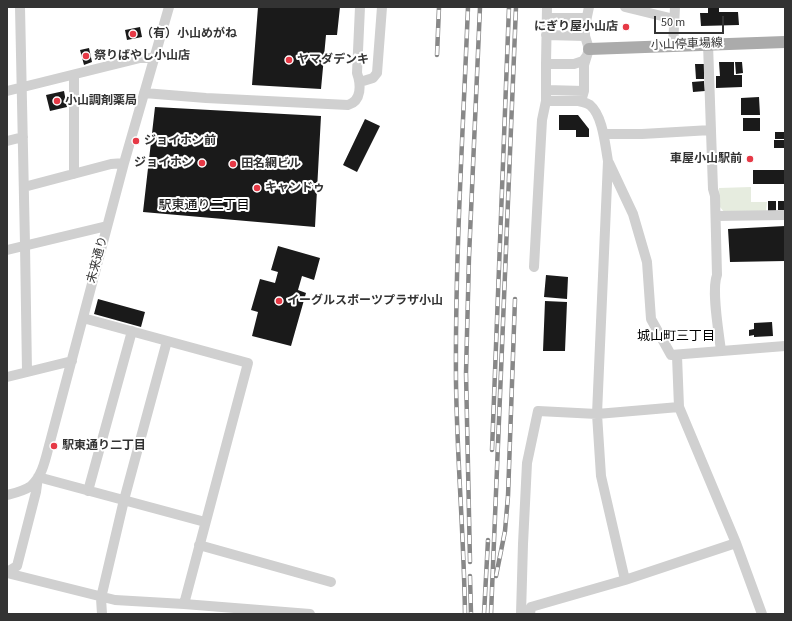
<!DOCTYPE html>
<html>
<head>
<meta charset="utf-8">
<style>
  body { margin:0 }
  #map { position:relative; width:792px; height:621px; overflow:hidden; background:#fff; font-family:"Source Sans 3",sans-serif }
  canvas { display:block }
  .frame { position:absolute; inset:0; border:8px solid #333; pointer-events:none }
  .scale { position:absolute; left:654px; top:16px; width:70px; height:18px; box-sizing:border-box; border:2px solid #333; border-top:0; padding-left:5px; font-size:12px; line-height:14px; white-space:nowrap; color:#333; -webkit-text-stroke:3px #fff; paint-order:stroke }
</style>
</head>
<body>
<div id="map">
<canvas width="792" height="621"></canvas>
<div class="frame"></div>
<div class="scale">50 m</div>
</div>
<script>
const ctx = document.querySelector('canvas').getContext('2d');
ctx.lineJoin = 'round';
function fill(path, color) { ctx.fillStyle = color; ctx.fill(path, 'evenodd'); }
function stroke(path, color, width, dash) { ctx.strokeStyle = color; ctx.lineWidth = width; ctx.lineCap = dash ? 'butt' : 'round'; ctx.setLineDash(dash || []); ctx.stroke(path); }
function drawText(font, color, halo, rows, align = 'center') {
  ctx.font = font + ' "Source Sans 3","Noto Sans JP",sans-serif'; ctx.lineWidth = 4; ctx.setLineDash([]); ctx.textBaseline = 'middle'; ctx.strokeStyle = halo; ctx.fillStyle = color; for (const [text, x, y, turn = 0] of rows) {
    ctx.save(); ctx.translate(x, y); ctx.rotate((+turn || 0) * Math.PI / 180); ctx.textAlign = isNaN(turn) ? turn : align; if (halo) ctx.strokeText(text, 0, 0); ctx.fillText(text, 0, 0); ctx.restore();
  }
}
fill(new Path2D(`
  M751 187V202H767L766 211 725 213 720 207 719 188Z`), '#e6ecdf');
fill(new Path2D(`
  M258 7H340L337 35H326L321 89 252 85Z
  M708 7H719V12H738L739 25 701 26 700 13H708Z
  M140 27 142 37 127 40 125 30Z
  M89 48 92 62 84 65 80 50Z
  M719 62H734V75H742V87L716 88V76H720Z
  M735 62H742L743 73 736 74Z
  M695 64H704V79H696Z
  M704 81 705 91 693 92 692 82Z
  M64 91 67 107 50 111 46 95Z
  M759 97 760 115H741V98Z
  M155 107 321 116 315 227 143 212Z
  M559 115H578L589 129V137H576V130H559Z
  M743 118H760V131H743Z
  M365 119 380 126 357 172 343 165Z
  M775 132H785V139H775Z
  M774 140H785V148H774Z
  M753 170H785V184H753Z
  M768 201H776V211H768Z
  M778 201H785V210H778Z
  M785 226V261L730 262 728 229Z
  M278 246 320 258 314 280 302 276 298 290 306 293 291 346 252 336 258 312 251 310 260 279 275 283 278 272 271 270Z
  M546 275 568 277 567 299 544 297Z
  M98 299 145 312 141 327 94 314Z
  M545 301 567 302 565 351H543Z
  M772 322 773 336 754 337V335L749 336V330L754 329V323Z`), '#1a1a1a');
stroke(new Path2D(`
  M20 7 25 245 27 372
  M547 7 546 64H574L583 61 586 57
  M625 7 674 19
  M547 18H586
  M546 35 585 36
  M708 44 713 189 715 196 717 275C711 290 719 333 721 351
  M673 46 675 7
  M546 64V101H578L582 98 584 91V65L589 49 585 36V26L589 7
  M74 75V174
  M360 82 373 78 377 73 382 7
  M546 90 584 91
  M7 91 140 58H155
  M144 93 206 98 348 105C362 101 361 84 357 73L360 7
  M578 101C582 102 587 103 590 105 603 116 605 145 608 161L597 414 601 476 625 580
  M604 134H642L711 130
  M7 141 23 137
  M609 163 633 214 647 262 651 319 671 355 785 346
  M24 187 111 164 124 163
  M716 216 785 215
  M7 250 107 226
  M534 267 542 120 546 101
  M83 318 248 363 184 604
  M677 356 679 407 736 543 762 614
  M7 377 72 361
  M88 491 132 331
  M7 495C15 493 24 491 31 486 43 476 46 456 50 442L124 163 169 7
  M199 545 331 582
  M7 572 17 566 36 492 38 477 205 522
  M7 573 115 600 184 604 310 614
  M102 614 101 598 124 500 167 341
  M521 614 523 544 527 463 538 411 597 414 679 407
  M530 614 531 607 625 580 736 543`), '#d0d0d0', 10);
stroke(new Path2D(`
  M589 49 785 42`), '#ababab', 12);
const rail = new Path2D(`
  M437 55 439 7
  M492 450 509 7
  M470 562 466 373 469 257 480 7
  M470 576 471 614
  M496 576 505 531 508 496 515 299
  M465 614C464 537 457 460 456 382 455 257 463 132 468 7
  M484 614 488 540
  M491 614 516 7`);
stroke(rail, '#888', 4.5);
stroke(rail, '#fff', 3, [9]);
for (const [x, y, r, color] of [
  [626,27,4,"#e63946"],
  [133,34,4,"#e63946"],
  [86,56,4,"#e63946"],
  [289,60,4,"#e63946"],
  [57,101,4,"#e63946"],
  [136,141,4,"#e63946"],
  [750,159,4,"#e63946"],
  [202,163,4,"#e63946"],
  [233,164,4,"#e63946"],
  [257,188,4,"#e63946"],
  [279,301,4,"#e63946"],
  [54,446,4,"#e63946"]
]) { const dot = new Path2D(); dot.arc(x, y, r, 0, 2 * Math.PI); ctx.fillStyle = color; ctx.fill(dot); stroke(dot, '#fff', 1.5); }
drawText('bold 12px', '#333', '#fff', [
  ["にぎり屋小山店",618,27,"right"],
  ["（有）小山めがね",141,34],
  ["祭りばやし小山店",94,56],
  ["ヤマダデンキ",297,60],
  ["小山調剤薬局",65,101],
  ["ジョイホン前",144,141],
  ["車屋小山駅前",742,159,"right"],
  ["ジョイホン",194,163,"right"],
  ["田名網ビル",241,164],
  ["キャンドゥ",265,188],
  ["イーグルスポーツプラザ小山",287,301],
  ["駅東通り二丁目",62,446]
], 'left');
drawText('12px', '#333', '#fff', [
  ["小山停車場線",687,45,-2],
  ["未来通り",98,260,-75]
]);
drawText('13px', '#000', '#fff', [
  ["駅東通り二丁目",204,206],
  ["城山町三丁目",676,337]
]);
</script>
</body>
</html>
